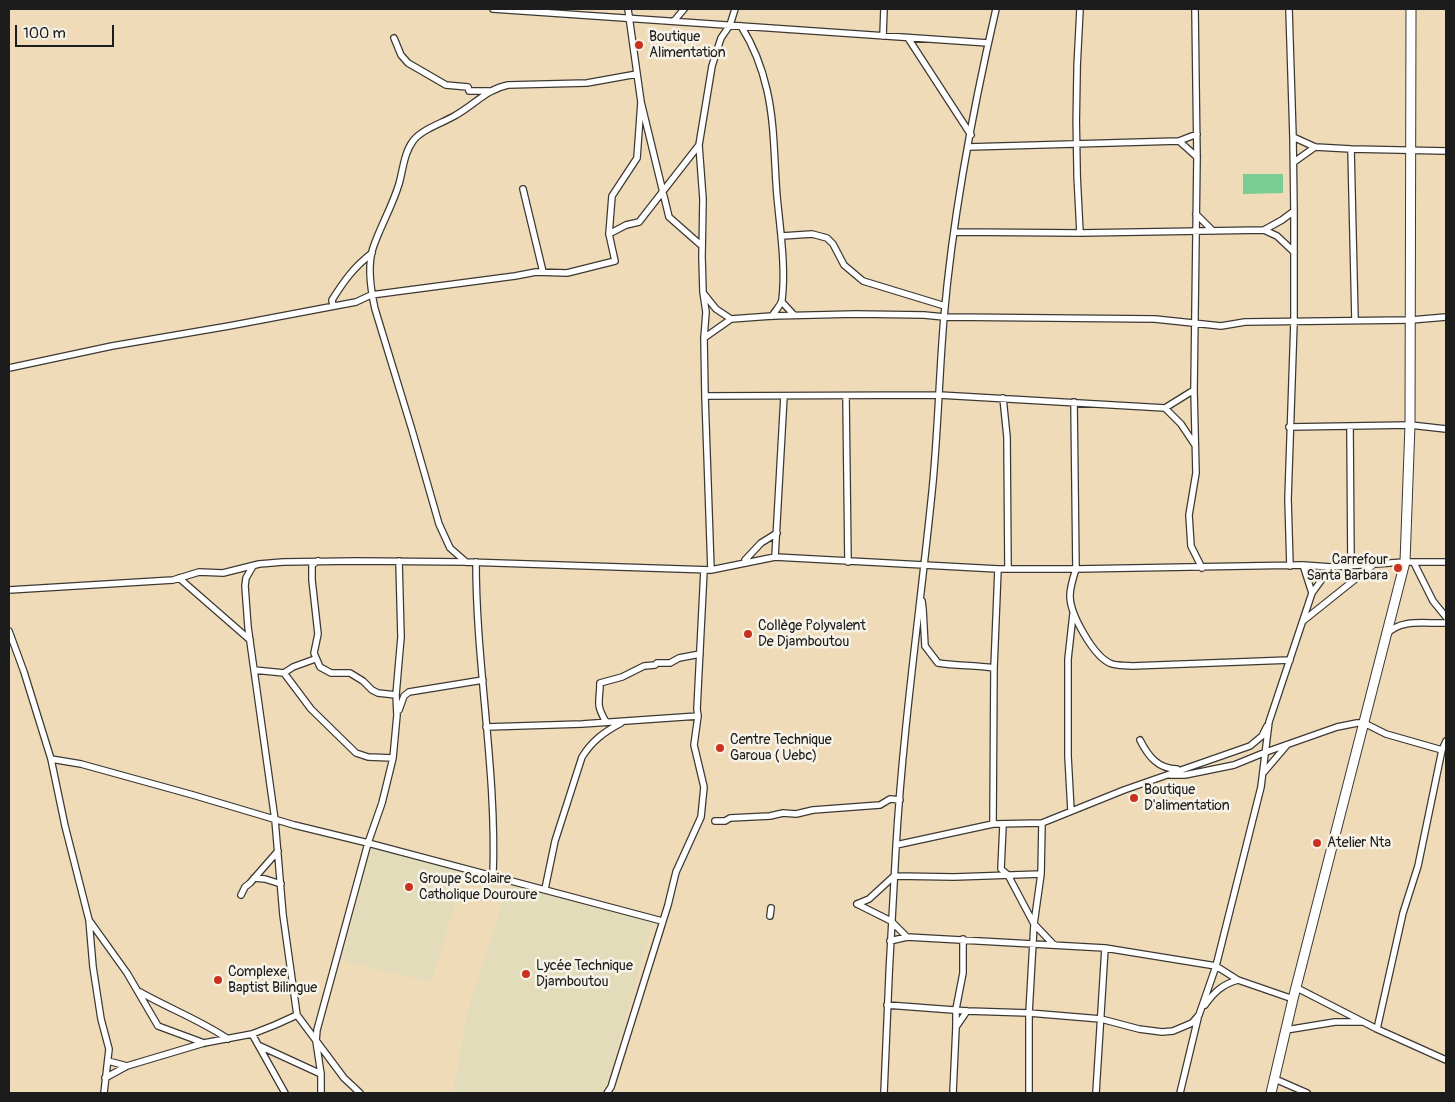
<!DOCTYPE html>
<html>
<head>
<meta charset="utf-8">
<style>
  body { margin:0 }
  #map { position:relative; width:1455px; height:1102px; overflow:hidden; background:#f0dbb9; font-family:Pangolin,sans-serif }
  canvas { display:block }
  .frame { position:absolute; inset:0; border:10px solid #1c1c1c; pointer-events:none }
  .scale { position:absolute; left:15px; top:25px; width:99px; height:22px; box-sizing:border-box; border:2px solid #1c1c1c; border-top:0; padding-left:6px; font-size:15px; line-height:18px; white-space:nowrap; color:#1c1c1c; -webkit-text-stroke:4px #f7f3e8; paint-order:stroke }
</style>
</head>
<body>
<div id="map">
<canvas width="1455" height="1102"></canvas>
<div class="frame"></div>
<div class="scale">100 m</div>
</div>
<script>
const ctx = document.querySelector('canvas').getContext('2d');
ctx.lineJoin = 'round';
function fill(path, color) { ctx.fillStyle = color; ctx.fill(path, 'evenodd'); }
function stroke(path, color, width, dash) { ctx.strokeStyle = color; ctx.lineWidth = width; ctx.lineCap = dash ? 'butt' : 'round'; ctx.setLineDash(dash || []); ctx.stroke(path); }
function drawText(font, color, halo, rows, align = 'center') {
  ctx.font = font + ' Pangolin,sans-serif'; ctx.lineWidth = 5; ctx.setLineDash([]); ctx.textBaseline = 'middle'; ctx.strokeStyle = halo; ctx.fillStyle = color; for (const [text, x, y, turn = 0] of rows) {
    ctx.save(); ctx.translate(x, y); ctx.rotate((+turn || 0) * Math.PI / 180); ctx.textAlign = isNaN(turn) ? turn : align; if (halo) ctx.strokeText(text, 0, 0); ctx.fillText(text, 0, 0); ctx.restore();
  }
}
fill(new Path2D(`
  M372 846 465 872 431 982 342 961Z
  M508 885 653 921 608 1081 600 1093H453L467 1014Z`), '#e2dcba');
fill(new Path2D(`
  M1243 174H1283V193L1243 194Z`), '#77cd92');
const minor = new Path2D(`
  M493 9 988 43
  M628 9 641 102 669 217 702 246
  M1195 9 1197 157 1194 390 1196 473 1189 515 1191 546 1202 568
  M1289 9 1293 137 1294 211V322L1288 499 1290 566
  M674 21 684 9
  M741 26C753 45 762 68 767 90 775 125 774 161 777 196 780 229 786 266 782 300 781 305 775 311 772 316
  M883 36 884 9
  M394 38 401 55 408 63 446 85 468 87 469 91H489
  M908 38 971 135
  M1293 137 1315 147 1351 149 1446 151
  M1179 141 1197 157
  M968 147 1179 141 1197 134
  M1351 149 1355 320
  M1294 162 1315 147
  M523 189 543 272
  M1196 214 1213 231
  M1264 230 1282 220 1294 211
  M955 232 1080 233 1264 230 1277 236 1294 252
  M1080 233C1075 159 1075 83 1080 9
  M609 234 626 225 639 222 699 145
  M782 236 812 234 827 238 833 244 844 265 863 281 945 306
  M704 294 716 309 731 319
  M782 302 794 315
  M333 306 332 300C344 281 353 268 372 253
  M704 338 731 319 772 316 856 314 924 315 944 317 1155 319 1221 326 1245 322 1411 320 1446 317
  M9 368 112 346 229 326 356 302 371 295 515 276 536 272 567 273 615 261 609 234 612 196 637 158 641 102
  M705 396 939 395 1165 408 1194 390
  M846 396 848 562
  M1003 398 1007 437 1008 568
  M1074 402 1076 569C1073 578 1070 587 1070 596 1070 614 1094 658 1112 664 1118 666 1126 665 1132 666L1290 660
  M1165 408 1181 424 1195 445
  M1289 427 1410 425 1446 429
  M1350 427 1351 565
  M775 557 784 396
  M745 560 761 543 777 533
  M318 561 312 565V580L318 634 314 653 320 667 331 673H350L363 681 372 690 378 693 396 695
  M466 562 450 548 439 524 412 430 375 309C371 291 367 266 373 248 380 227 392 207 399 184 403 170 404 153 413 141 422 129 443 123 456 115 474 105 487 89 508 85L587 83 637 74
  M476 562C476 667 497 771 493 876
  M1414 563 1433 601 1446 617
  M1303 565 1312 593
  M253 566 246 578 245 586 248 627 275 820 283 915 297 1015 344 1078 360 1093
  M713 569 711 570 705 396 704 338 706 312 703 292 702 257 703 199 699 145 712 66 721 38 730 25 735 9
  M179 578 250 640
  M9 590 173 580 199 572 223 573 259 564 283 562 357 561 466 562 711 570 775 557 998 569H1076L1303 565 1331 567 1405 562H1446
  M922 601 923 609 925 646 938 663C957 666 975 665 994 668
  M1303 621 1373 565
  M9 631 24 672 51 759 65 826 89 920 93 967 101 1019 109 1049 104 1093
  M1387 634C1401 618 1427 624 1446 623
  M254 670 284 673 293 667 315 659
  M284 673 311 709 356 753 368 757 393 758
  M399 710 404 696 409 692 483 680
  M606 722C595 703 600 703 600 683L622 677 644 666 655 665 657 663H670L679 658 700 654
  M486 727 582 724 698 716
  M1140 740C1148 756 1158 769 1177 769
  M51 759 81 764 193 795 294 825 368 843 662 921
  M1264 772 1287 745
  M1170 775H1185L1234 765 1266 752 1337 727 1357 723H1364L1386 734 1442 750 1446 741
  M1071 811 1068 756V659L1073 614
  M715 821H725L730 818 770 816 783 813 796 814 813 810 880 805 890 799 900 800
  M993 824 994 668 998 569
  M1003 825 1001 869 1008 875 1034 924 1054 945
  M896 845 993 824 1042 823 1124 790 1250 746 1262 736 1267 726
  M254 878 265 879 281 884
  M545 889 555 841 582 757C592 741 604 732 621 723
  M241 895 245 887 250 883 278 851
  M857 904 869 899 894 876 954 877 1041 874
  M857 904 891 921 907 937
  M770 916 771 908
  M89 920 127 973 158 1026 204 1043
  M890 941 907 937 1105 948 1216 966 1238 980 1293 999
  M1297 988 1377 1029 1446 1060
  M140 992C168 1008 202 1021 228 1039
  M887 1005 967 1011 1029 1013 1101 1019 1139 1029 1162 1032 1173 1031 1192 1023 1199 1015 1216 966 1261 787 1269 722 1312 593 1331 567
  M1205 1005C1214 992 1223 984 1238 980
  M956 1027 967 1011
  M1377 1029 1403 913 1418 866 1442 750
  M1286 1030 1335 1022H1361
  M252 1034 285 1093
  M260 1046 321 1074
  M108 1061 127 1066
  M105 1078 127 1066 204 1043 252 1034 275 1025 297 1015
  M1275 1079 1307 1093
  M321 1093V1074L316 1041 317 1030 368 843 382 803 393 758 397 715 396 695 401 637 399 561
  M607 1093 611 1087 668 905 676 872 701 817 704 787 694 745 698 716 697 709 704 570
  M884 1093C887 1011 891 929 896 847 903 728 920 610 932 492 938 434 939 375 944 317 953 214 973 109 996 9
  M953 1093 956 1027V1009L963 973V939
  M1029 1093V1013L1034 924 1041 874 1042 823
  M1096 1093 1105 948
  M1180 1093 1198 1018`);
const secondary = new Path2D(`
  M1271 1093 1293 999 1405 562 1410 425 1411 9`);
stroke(minor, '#3c3934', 8);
stroke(secondary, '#3c3934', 11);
stroke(minor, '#fff', 5.5);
stroke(secondary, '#fff', 9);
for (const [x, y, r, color] of [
  [639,45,5,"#c8321e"],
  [1398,568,5,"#c8321e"],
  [748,634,5,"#c8321e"],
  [720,748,5,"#c8321e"],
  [1134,798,5,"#c8321e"],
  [1317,843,5,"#c8321e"],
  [409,887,5,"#c8321e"],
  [526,974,5,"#c8321e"],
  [218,980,5,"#c8321e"]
]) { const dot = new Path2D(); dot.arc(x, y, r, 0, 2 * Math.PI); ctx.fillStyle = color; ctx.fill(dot); stroke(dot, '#f7f3e8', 2); }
drawText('14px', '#1c1c1c', '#f7f3e8', [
  ["Boutique",649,37],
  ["Alimentation",649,53],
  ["Carrefour",1388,560,"right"],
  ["Santa Barbara",1388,576,"right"],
  ["Collège Polyvalent",758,626],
  ["De Djamboutou",758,642],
  ["Centre Technique",730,740],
  ["Garoua ( Uebc)",730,756],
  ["Boutique",1144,790],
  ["D'alimentation",1144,806],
  ["Atelier Nta",1327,843],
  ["Groupe Scolaire",419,879],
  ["Catholique Douroure",419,895],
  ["Lycée Technique",536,966],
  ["Djamboutou",536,982],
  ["Complexe",228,972],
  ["Baptist Bilingue",228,988]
], 'left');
</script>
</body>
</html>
